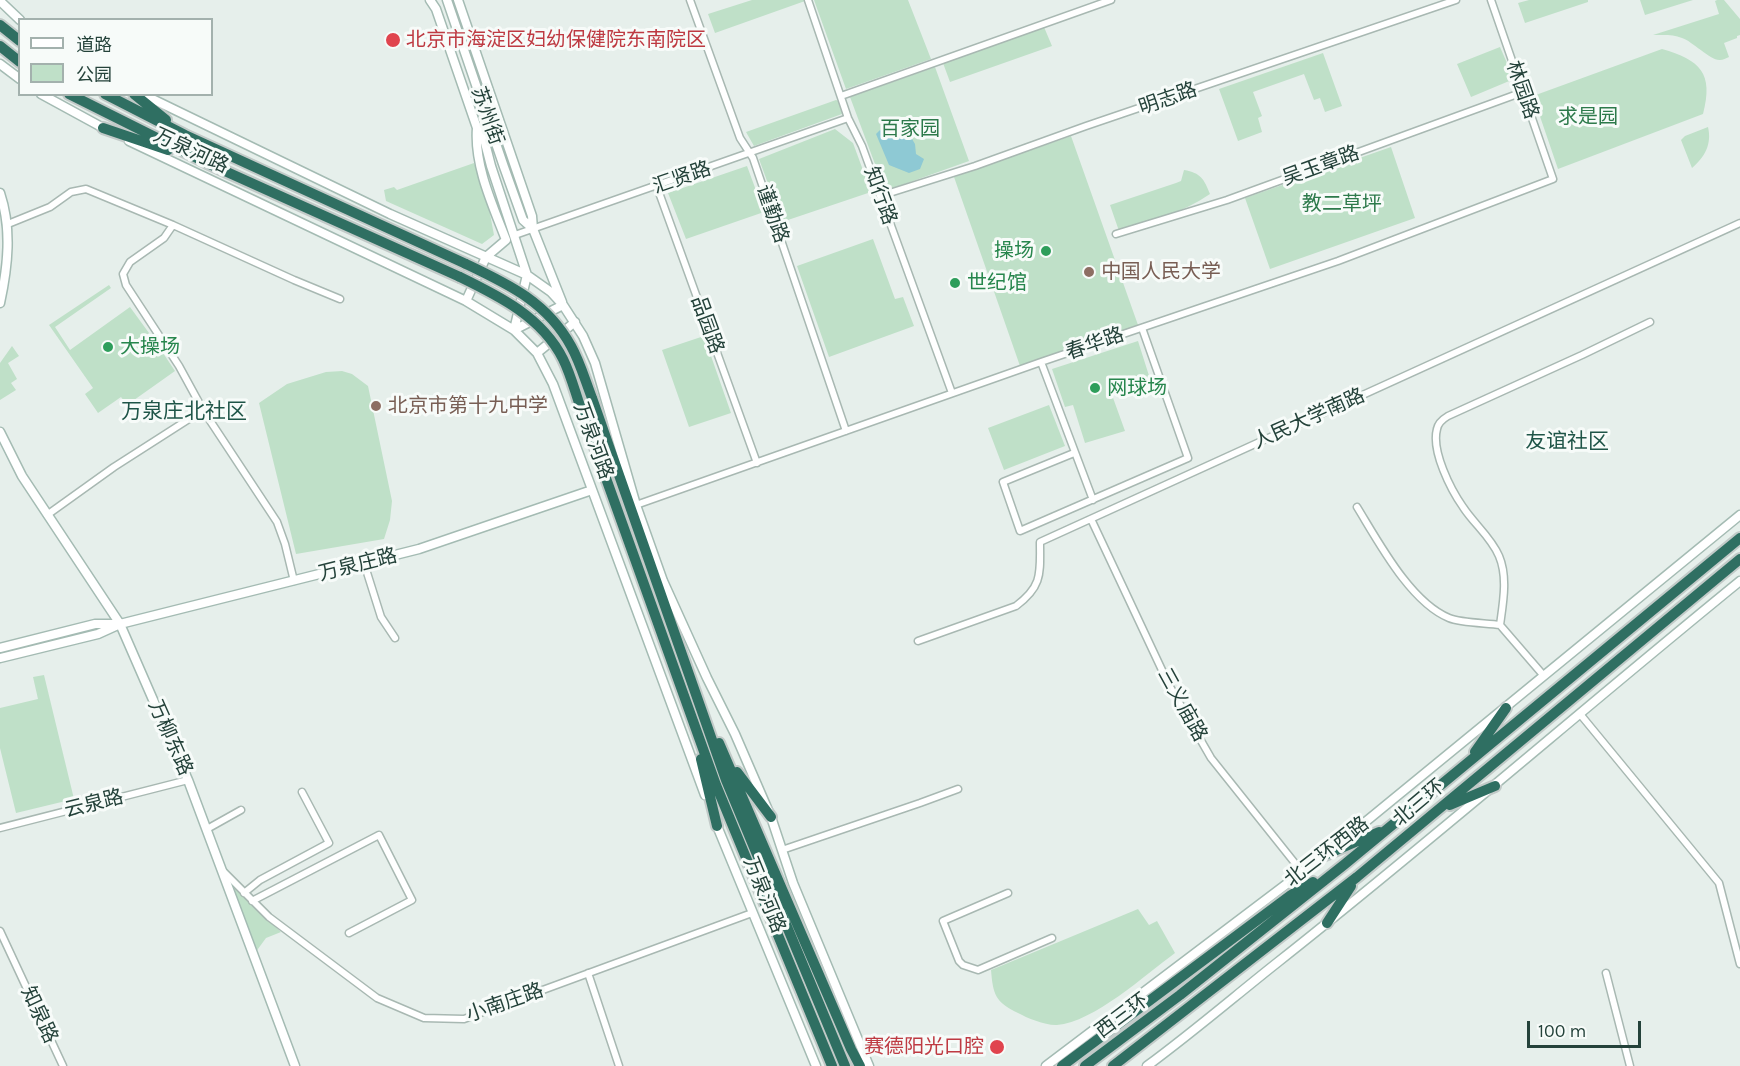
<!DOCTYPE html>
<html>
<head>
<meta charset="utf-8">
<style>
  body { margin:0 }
  #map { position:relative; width:1740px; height:1066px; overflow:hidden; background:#e6efeb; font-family:Karla,"Noto Sans SC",sans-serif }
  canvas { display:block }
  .legend { position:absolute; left:18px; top:18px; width:195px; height:78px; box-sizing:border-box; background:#f7fbf9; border:2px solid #a3b1ad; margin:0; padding:8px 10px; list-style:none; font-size:18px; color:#24423a }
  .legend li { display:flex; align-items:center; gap:12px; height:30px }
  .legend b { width:30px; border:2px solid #a3b1ad }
  .scale { position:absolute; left:1527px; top:1021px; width:114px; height:27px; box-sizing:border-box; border:3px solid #24423a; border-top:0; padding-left:8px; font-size:18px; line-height:21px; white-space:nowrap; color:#24423a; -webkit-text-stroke:4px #f7fbf9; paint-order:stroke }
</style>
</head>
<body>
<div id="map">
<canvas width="1740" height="1066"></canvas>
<ul class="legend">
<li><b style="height:8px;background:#fff"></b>道路</li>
<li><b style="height:16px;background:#bfe0c8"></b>公园</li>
</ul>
<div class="scale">100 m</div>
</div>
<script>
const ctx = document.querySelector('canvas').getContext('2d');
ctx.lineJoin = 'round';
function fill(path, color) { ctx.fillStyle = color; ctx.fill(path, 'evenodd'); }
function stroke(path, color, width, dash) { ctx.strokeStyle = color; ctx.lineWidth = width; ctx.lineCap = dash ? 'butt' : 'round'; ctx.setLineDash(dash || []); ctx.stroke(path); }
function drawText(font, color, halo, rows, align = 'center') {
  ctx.font = font + ' Karla,"Noto Sans SC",sans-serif'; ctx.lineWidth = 6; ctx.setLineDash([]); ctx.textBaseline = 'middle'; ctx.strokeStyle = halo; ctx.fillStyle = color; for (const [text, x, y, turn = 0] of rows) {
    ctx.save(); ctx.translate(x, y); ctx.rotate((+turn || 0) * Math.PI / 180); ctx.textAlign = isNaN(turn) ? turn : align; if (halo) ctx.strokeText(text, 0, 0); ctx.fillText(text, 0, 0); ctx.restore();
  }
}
fill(new Path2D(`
  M752 0H804L805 1 715 33 708 14Z
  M814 0H908L931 59 846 89Z
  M1529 0H1588V2L1525 23 1518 3Z
  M1640 0H1693L1645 15Z
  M1717 0H1724L1740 19V35L1737 36V38L1724 43 1729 57C1726 58 1723 60 1720 60 1711 61 1692 41 1682 38 1673 34 1663 35 1653 35L1719 14 1715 1Z
  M1044 27 1052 46 950 82 943 63Z
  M1500 47 1514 79 1471 97 1457 64Z
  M1662 49C1700 60 1714 73 1703 114L1558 169 1533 96Z
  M1323 53 1342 106 1325 112 1320 98 1314 100 1304 74 1253 92 1262 116 1258 118 1262 132 1238 141 1219 89Z
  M935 67 969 161 885 191 850 97Z
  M836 100 841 102 842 114 754 146 746 132Z
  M1708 127C1712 144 1705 157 1692 168L1681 140 1685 136Z
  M835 129 853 143 871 192 782 222 759 159Z
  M1071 136 1138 325 1020 366 954 177Z
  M1391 147 1415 218 1270 269 1245 198Z
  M474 163 487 198 494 235 482 244 386 201 384 190 394 187 397 190Z
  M747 166 764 212 686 239 668 193Z
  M1184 170C1201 173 1204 179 1210 194 1182 213 1151 221 1119 231L1110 205 1176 183 1181 181Z
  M873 239 895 299 903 297 914 326 829 357 797 266Z
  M109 285 111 288 55 327 70 350 130 307 149 333 138 343 148 357 161 350 175 371 127 405 121 397 98 413 85 394 93 388 49 325Z
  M704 336 731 413 689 427 662 350Z
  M1138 341 1151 382 1112 395 1125 431 1085 443 1073 405 1065 407 1052 369Z
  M12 346 19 356 8 363 17 379 11 383 16 390 0 400V363Z
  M342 371 352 374 368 386 392 501 390 520 384 539 296 554 259 403 287 384 326 372Z
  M1049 405 1065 446 1004 470 988 428Z
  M44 675 74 799 16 813 0 748V708L38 699 33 677Z
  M233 887 281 932 266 938 255 953Z
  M1138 909 1149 925 1157 921 1175 953C1145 975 1094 1022 1057 1025 1047 1026 1027 1018 1018 1013 995 1002 993 994 991 970Z`), '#bfe0c8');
fill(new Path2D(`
  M1579 116a10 10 0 1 1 20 0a10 10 0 1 1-20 0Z
  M880 130C890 139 897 139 909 134L915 144 916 154 924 159 920 169 909 173 889 165 876 134Z`), '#8ec9d4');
const street = new Path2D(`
  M690 0 740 138 753 158 846 431
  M808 0 848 118 862 146 952 393
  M841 96 1111 0
  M657 187 757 463
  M880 196 975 166 1086 126 1456 0
  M8 224 50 207 71 192 86 189 173 225 294 280 340 299
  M173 225 164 238 130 262 123 274 126 285 179 366 203 410 277 522 285 544 294 581
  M1116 234 1227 200 1523 92
  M515 235 848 118
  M1041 362 1093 500
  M1074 453 1003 482 1020 531 1188 458 1142 328
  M636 505 1041 362 1338 261 1553 179 1491 0
  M1357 507C1378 541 1410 602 1449 618 1461 623 1486 623 1500 625L1544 676
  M47 515 114 467 203 410
  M1091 519 1169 685 1211 758 1302 872
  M364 563 381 617 395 638
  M1500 625C1503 603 1508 577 1499 556 1491 537 1474 524 1463 507 1451 490 1431 451 1437 429 1438 423 1443 419 1448 416L1582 355 1650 322
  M918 641 1016 606C1043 586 1040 573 1040 542L1740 223
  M1580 714 1719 883 1740 964
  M0 828 188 780
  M207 829 241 810
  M782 850 920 803 958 789
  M224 872 269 917 377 998 424 1018 464 1019 752 913
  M244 893 260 880 329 843 302 792
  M1008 893 943 921 959 961 963 965 978 970 1052 938
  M252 901 379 835 412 900 349 933
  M0 931 63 1066
  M588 973 619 1066
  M1606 973 1630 1066`);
const secondary = new Path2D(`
  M430 0 436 9 477 128 483 135 491 166 527 275 514 330
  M447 0 504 167 523 220 533 229 562 302
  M458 0 532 216 533 229
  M0 1 20 20
  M0 64 20 79
  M41 94 107 130
  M142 94 390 214 527 275 551 292 563 305 583 336 595 363 636 505 663 581 707 678 735 734 771 817 793 883 869 1066
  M129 141 466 301 514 330 537 353 553 384 705 795
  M0 193C12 229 8 266 0 303
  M466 301 486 257 506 240C493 206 474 166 477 128
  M514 330 563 305
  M537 353 575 322
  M0 432 22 476 120 624 188 780 295 1066
  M0 648 95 624H116
  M0 658 98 634 120 624 419 549 592 490
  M715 821 816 1066
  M1046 1066 1325 855 1740 515
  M1147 1066C1192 1033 1235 996 1278 962 1435 838 1585 707 1740 581`);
const highway = new Path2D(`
  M0 25 20 41
  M0 46 20 62
  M69 94 207 163 460 277
  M105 94 185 135 466 264
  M134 94 166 120
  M103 128 168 150
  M592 398 726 780 845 1066
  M579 403 716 785 832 1066
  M719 743 851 1049 860 1066
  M1475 752 1506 708
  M701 759 717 826
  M737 772 771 817
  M1450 805 1495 786
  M1325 855 1379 832
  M1327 923 1351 886
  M1062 1066 1291 895 1313 882
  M1085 1066 1180 995 1345 864 1740 538
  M1113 1066 1357 877 1740 559`);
stroke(street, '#a8b8b2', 9);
stroke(secondary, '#a4bbb3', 11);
stroke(highway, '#c2cac8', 14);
stroke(street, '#fff', 6);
stroke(secondary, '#fff', 8);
stroke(highway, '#2f6f62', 10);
const highwayBridge = new Path2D(`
  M466 264C508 284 547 302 571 346 580 362 585 380 592 398
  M460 277C499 296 542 317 563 359 570 373 574 388 579 403`);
stroke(highwayBridge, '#c2cac8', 14, []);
stroke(highwayBridge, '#2f6f62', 10);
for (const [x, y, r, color] of [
  [393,40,8,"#e0444e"],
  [1046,251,6,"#2e9e5b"],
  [1089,272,6,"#8d6e63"],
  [955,283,6,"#2e9e5b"],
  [108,347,6,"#2e9e5b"],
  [1095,388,6,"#2e9e5b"],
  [376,406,6,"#8d6e63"],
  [997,1047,8,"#e0444e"]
]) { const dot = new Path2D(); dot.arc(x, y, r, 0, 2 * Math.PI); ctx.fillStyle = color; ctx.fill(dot); stroke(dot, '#f7fbf9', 2); }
drawText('20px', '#be3a42', '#f7fbf9', [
  ["北京市海淀区妇幼保健院东南院区",406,40],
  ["赛德阳光口腔",984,1047,"right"]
], 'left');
drawText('20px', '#24423a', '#f7fbf9', [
  ["林园路",1522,90,71],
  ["明志路",1168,99,-19],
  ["苏州街",487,116,71],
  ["万泉河路",191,151,25],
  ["吴玉章路",1321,166,-20],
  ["汇贤路",682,178,-19],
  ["知行路",880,196,70],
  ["谨勤路",772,214,71],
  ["品园路",707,325,70],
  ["春华路",1095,344,-19],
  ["人民大学南路",1309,419,-24],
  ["万泉河路",593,441,70],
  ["万泉庄路",358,565,-14],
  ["三义庙路",1182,705,61],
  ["万柳东路",170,738,66],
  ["北三环",1419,803,-40],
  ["云泉路",94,804,-14],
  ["北三环西路",1327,852,-38],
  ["万泉河路",764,895,68],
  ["小南庄路",505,1003,-19],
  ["知泉路",39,1015,65],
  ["西三环",1122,1016,-37]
]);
drawText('20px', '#2d7a4b', '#f7fbf9', [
  ["求是园",1588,117],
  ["百家园",910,129],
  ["教二草坪",1342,204]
]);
drawText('20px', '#27864d', '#f7fbf9', [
  ["操场",1034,251,"right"],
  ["世纪馆",967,283],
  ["大操场",120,347],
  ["网球场",1107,388]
], 'left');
drawText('20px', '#785e54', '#f7fbf9', [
  ["中国人民大学",1101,272],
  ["北京市第十九中学",388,406]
], 'left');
drawText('21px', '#1f5548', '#f7fbf9', [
  ["万泉庄北社区",184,412],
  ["友谊社区",1567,442]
]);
</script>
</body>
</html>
